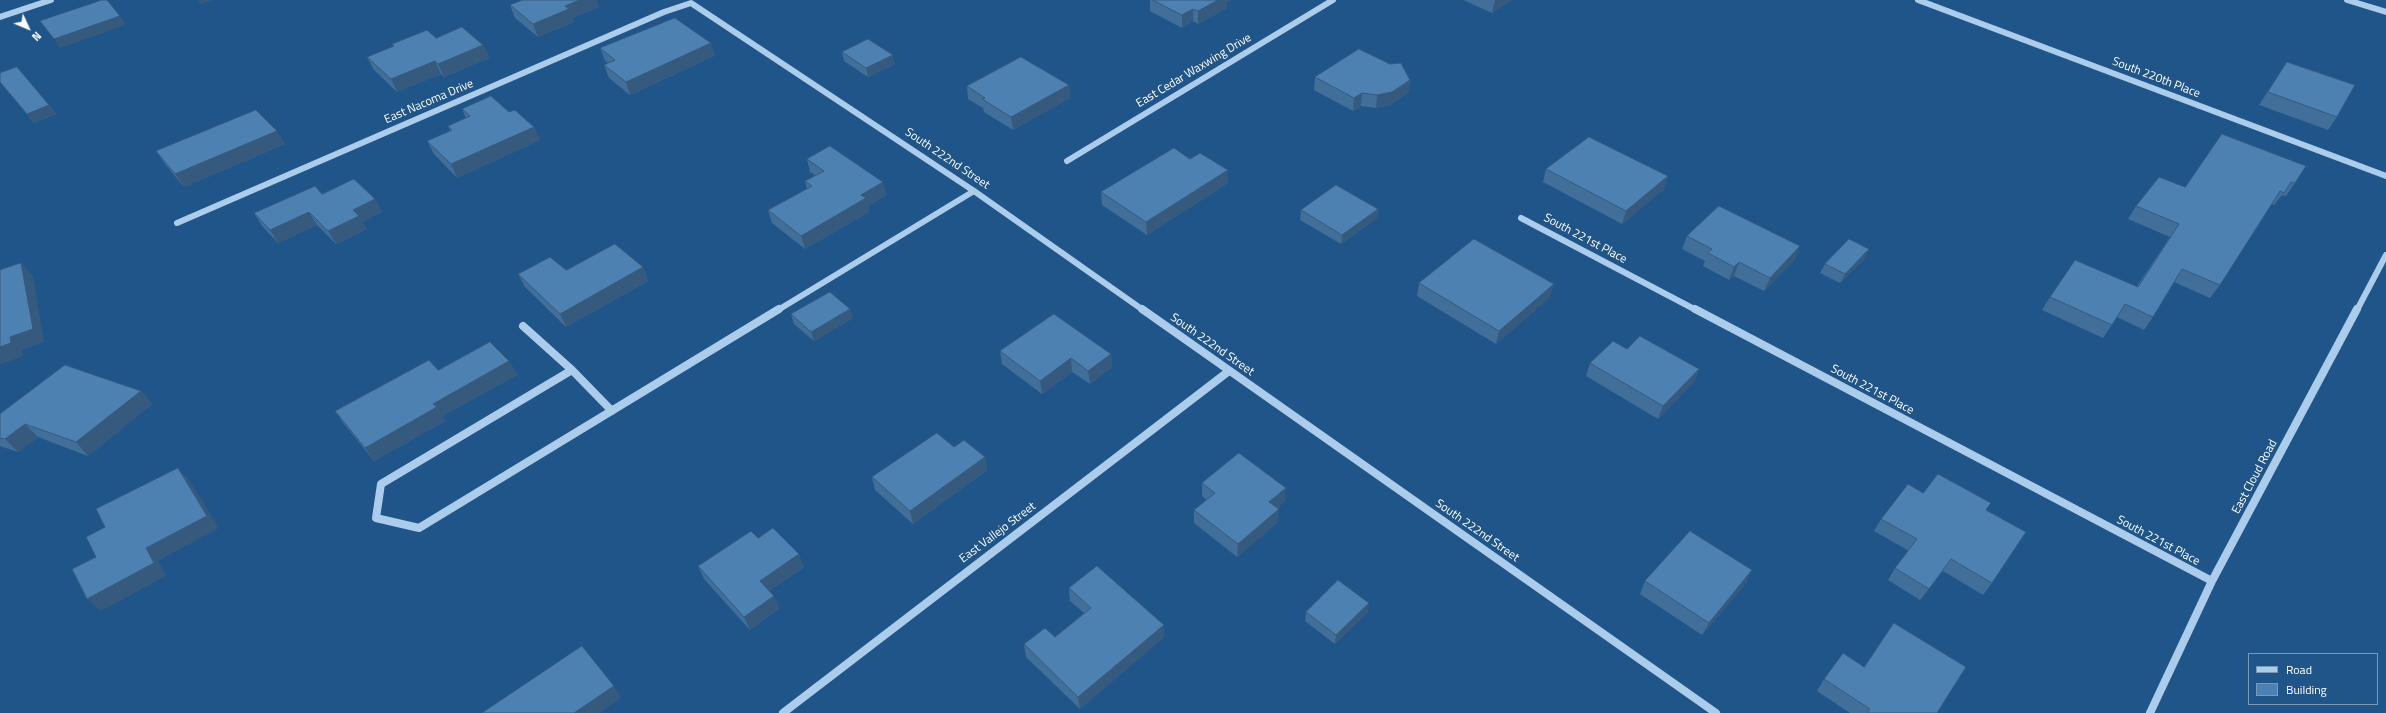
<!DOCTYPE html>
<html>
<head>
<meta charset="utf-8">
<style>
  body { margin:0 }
  #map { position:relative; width:2386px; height:713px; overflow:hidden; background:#205589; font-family:"Titillium Web",sans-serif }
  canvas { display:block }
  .legend { position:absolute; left:2248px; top:653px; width:130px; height:52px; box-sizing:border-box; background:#205589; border:1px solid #7999b8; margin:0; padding:5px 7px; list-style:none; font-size:12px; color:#fff }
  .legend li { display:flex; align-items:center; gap:8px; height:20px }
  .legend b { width:20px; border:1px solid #7999b8 }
  .north { position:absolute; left:8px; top:8px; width:40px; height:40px; -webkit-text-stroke:3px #205589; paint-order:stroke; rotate:134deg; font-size:11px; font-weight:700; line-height:16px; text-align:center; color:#fff }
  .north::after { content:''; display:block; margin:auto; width:14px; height:18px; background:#fff; clip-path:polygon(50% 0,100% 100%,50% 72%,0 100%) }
</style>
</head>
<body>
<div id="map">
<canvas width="2386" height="713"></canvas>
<ul class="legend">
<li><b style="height:5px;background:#abcceb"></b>Road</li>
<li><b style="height:11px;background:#4d81b2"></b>Building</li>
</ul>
<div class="north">N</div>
</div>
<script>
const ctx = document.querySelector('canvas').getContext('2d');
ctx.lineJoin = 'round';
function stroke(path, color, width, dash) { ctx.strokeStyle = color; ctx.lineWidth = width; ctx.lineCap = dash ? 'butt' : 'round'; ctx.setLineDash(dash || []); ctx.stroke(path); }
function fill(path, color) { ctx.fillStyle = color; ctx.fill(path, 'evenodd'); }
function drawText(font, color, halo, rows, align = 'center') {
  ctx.font = font + ' "Titillium Web",sans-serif'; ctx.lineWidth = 3; ctx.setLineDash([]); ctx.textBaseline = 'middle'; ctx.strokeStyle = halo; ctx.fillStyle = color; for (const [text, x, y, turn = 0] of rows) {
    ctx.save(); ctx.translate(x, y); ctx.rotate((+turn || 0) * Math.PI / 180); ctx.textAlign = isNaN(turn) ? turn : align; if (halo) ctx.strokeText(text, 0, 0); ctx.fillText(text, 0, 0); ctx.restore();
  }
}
stroke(new Path2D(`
  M1918 0 2386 176
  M2347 0 2386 12
  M0 17 51 0
  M1067 161 1333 0
  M1521 218 1696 310
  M177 223 664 12 691 3 974 191 1143 310
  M778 310 974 191
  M2357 310 2386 255`), '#abcceb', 6);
stroke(new Path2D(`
  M1142 309 1716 713
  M1695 309 2212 581
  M523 326 572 370 381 484 376 518 419 528 779 309
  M572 370 612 411
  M783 713 1229 371
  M2150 713 2212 581 2357 309`), '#abcceb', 8);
fill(new Path2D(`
  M1150 0H1231L1227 2V8L1198 24 1193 21 1182 28 1150 11Z
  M1463 0H1512L1492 13Z
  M510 5 599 7 572 18 574 22 538 37 515 18Z
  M436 38 483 45 489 58 444 77 441 74 397 92 374 70 367 57 393 47 392 44Z
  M711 43 714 56 630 95 609 78 604 65 608 63 605 61 600 48Z
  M842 52 895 64 868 77 844 61Z
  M2287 62 2337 117 2328 130 2259 105Z
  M0 73 49 105 56 114 34 123 0 82Z
  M1315 77 1410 80 1408 93 1390 105 1376 108 1361 106 1353 111 1314 90Z
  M1069 85 1070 98 1013 130 984 112 983 108 968 99 967 86Z
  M462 109 509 112 534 127 540 140 457 178 434 154 427 141 450 131 448 126 466 118Z
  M285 144 184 187 165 164 156 151Z
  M807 159 883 182 886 195 868 206 869 212 805 249 772 223 768 210 807 189 805 181 815 175 810 172Z
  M2306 166 2295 183 2286 196 2282 195 2274 205 2272 204 2220 285 2210 298 2174 282 2153 317 2144 330 2117 317 2103 338 2042 310 2050 297 2137 286 2170 237 2128 219 2136 206 2185 187Z
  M1546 169 1668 176 1664 189 1622 224 1543 182Z
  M1228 183 1147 235 1102 205 1101 192Z
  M322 194 382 212 362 222 367 229 336 244 317 225 278 243 262 226 254 213Z
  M1378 209 1377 218 1341 244 1300 220 1301 210Z
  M1687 236 1795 259 1764 291 1734 276 1729 280 1703 266 1705 261 1682 249Z
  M1869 249 1865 258 1840 283 1820 273 1825 264Z
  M643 267 648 281 566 327 525 287 518 274 566 270Z
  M1419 283 1550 297 1496 344 1417 296Z
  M791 314 853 318 814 341 794 324Z
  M1627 349 1699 369 1694 382 1658 419 1586 376 1590 363Z
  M1000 351 1111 354 1112 367 1090 384 1072 372 1042 394 1002 364Z
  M509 361 517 375 442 416 445 421 374 461 344 424 335 411 438 370Z
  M141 391 152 404 88 456 38 437 18 452 0 446V414Z
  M954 447 985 457 987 470 913 524 875 490 872 477Z
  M1202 483 1285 501 1277 508 1278 522 1237 557 1194 523V510L1207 500 1202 496Z
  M1923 493 1986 510 1992 583 1983 595 1943 571 1920 600 1888 580 1895 568 1909 551 1874 531 1881 519Z
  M758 538 804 567 769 591 774 596 779 609 750 630 704 579 698 566Z
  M1645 581 1746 583 1702 635 1640 594Z
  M1069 588 1164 625V637L1080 709 1026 657 1024 644 1055 637 1084 613 1070 601Z
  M1306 612H1368L1335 644 1305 621Z
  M1824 679 1937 713H1850L1817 691Z`), '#426f99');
fill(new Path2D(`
  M198 0H213L201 4Z
  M580 0H597L599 7 572 18 574 22 538 37 533 24 565 6Z
  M1218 0H1231L1227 2V8L1198 24V11Z
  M1495 0H1512L1492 13Z
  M1193 9V21L1182 28V15Z
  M120 16 126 25 60 48 54 39Z
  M711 43 714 56 630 95 626 82Z
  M483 45 489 58 444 77 438 64Z
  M893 55 895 64 868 77 866 68Z
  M435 61 441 74 397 92 391 79Z
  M1410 80 1408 93 1390 105 1376 108 1377 95Z
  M1069 85 1070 98 1013 130 1011 117Z
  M1362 93 1361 106 1353 111 1354 98Z
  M49 105 56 114 34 123 27 114Z
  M534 127 540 140 457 178 451 164Z
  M277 131 285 144 184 187 175 174Z
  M1228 170V183L1147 235 1146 222Z
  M1668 176 1664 189 1622 224 1626 211Z
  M883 182 886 195 868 206 869 212 805 249 801 236 861 195Z
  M375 199 382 212 362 222 367 229 336 244 328 231 353 210Z
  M1378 209 1377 218 1341 244 1342 235Z
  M309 212 317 225 278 243 270 230Z
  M1800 246 1795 259 1764 291 1770 278Z
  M1869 249 1865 258 1840 283 1845 274Z
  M1739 262 1734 276 1729 280 1734 267Z
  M21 263 33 276 44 342 22 350 23 356 0 365V347L10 337Z
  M643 267 648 281 566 327 560 314Z
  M1554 284 1550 297 1496 344 1499 331Z
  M850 309 853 318 814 341 811 332Z
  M1111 354 1112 367 1090 384 1088 371Z
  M1071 358 1072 372 1042 394 1040 381Z
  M509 361 517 375 442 416 445 421 374 461 365 448 433 404Z
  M1699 369 1694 382 1658 419 1663 406Z
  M141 391 152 404 88 456 76 442Z
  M25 424 38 437 18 452 5 439Z
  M985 457 987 470 913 524 910 511Z
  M178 468 190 481 219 528 158 561 166 576 101 611 87 599 146 548Z
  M1286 488 1285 501 1268 515 1269 502Z
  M1279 509 1278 522 1237 557 1238 544Z
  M799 554 804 567 765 594 760 581Z
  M1752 570 1746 583 1702 635 1709 623Z
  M774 596 779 609 750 630 744 617Z
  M1369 603 1368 612 1335 644 1336 635Z
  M1164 625V637L1080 709 1078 697Z
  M614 686 621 698 600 713H574Z`), '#365a7d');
const building = new Path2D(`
  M102 0H107L120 16 54 39 40 21Z
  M523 0H580L565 6 569 9 533 24 510 5Z
  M1153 0H1218L1198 11 1193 9 1182 15Z
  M675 18 711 43 626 82 604 65 615 60 600 48Z
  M462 27 483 45 438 64 435 61 391 79 367 57 394 46 392 44 427 30 436 38Z
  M868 39 893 55 866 68 842 52Z
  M1359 49 1390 64 1401 63 1410 80 1392 92 1377 95 1362 93 1354 98 1315 77Z
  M1021 57 1069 85 1011 117 982 99 985 98 967 86Z
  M2287 62 2355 85 2337 117 2268 92Z
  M17 67 49 105 27 114 0 82V73Z
  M491 96 509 112 515 110 534 127 451 164 427 141 452 130 448 126 470 116 462 109Z
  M256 110 277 131 175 174 156 151Z
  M2222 134 2306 166 2295 183 2291 182 2284 193 2280 191 2220 285 2182 269 2153 317 2125 304 2112 325 2050 297 2075 260 2138 287 2179 224 2136 206 2159 177 2185 187Z
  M1589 137 1668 176 1626 211 1546 169Z
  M830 146 883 182 861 195 866 198 801 236 768 210 812 186 805 181 824 171 807 159Z
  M1174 148 1190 159 1200 153 1228 170 1146 222 1101 192Z
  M354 179 375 199 353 210 359 216 328 231 309 212 270 230 254 213 315 186 322 194Z
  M1336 185 1378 209 1342 235 1301 210Z
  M1719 206 1800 246 1770 278 1739 262 1734 267 1708 253 1712 249 1687 236Z
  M1474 239 1554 284 1499 331 1419 283Z
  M1849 239 1869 249 1845 274 1825 264Z
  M615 244 643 267 560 314 518 274 550 257 566 270Z
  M21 263 33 329 10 337 11 343 0 347V270Z
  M830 292 850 309 811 332 791 314Z
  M1054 314 1111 354 1088 371 1071 358 1040 381 1000 351Z
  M1640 336 1699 369 1663 406 1590 363 1613 341 1627 349Z
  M490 342 509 361 433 404 437 407 365 448 335 411 429 360 438 370Z
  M65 365 141 391 76 442 25 424 5 439 0 438V414Z
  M937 433 954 447 964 440 985 457 910 511 872 477Z
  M1239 453 1286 488 1269 502 1279 509 1238 544 1194 510 1215 493 1202 483Z
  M178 468 207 516 146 548 154 563 87 599 72 569 96 557 86 537 105 527 96 509Z
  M1938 474 1991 503 1986 510 2026 532 1992 583 1951 559 1929 589 1895 568 1917 539 1881 519 1908 484 1923 493Z
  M773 528 799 554 760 581 774 596 744 617 698 566 751 531 758 538Z
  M1690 531 1752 570 1709 623 1645 581Z
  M1097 566 1164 625 1078 697 1024 644 1045 628 1055 637 1091 608 1069 588Z
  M1338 580 1369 603 1336 635 1306 612Z
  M1894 623 1966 667 1937 713H1867L1870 709 1824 679 1843 653 1864 667Z
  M582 646 614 686 574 713H482Z`);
fill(building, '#4d81b2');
stroke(building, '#365a7d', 1);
drawText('12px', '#fff', '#205589', [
  ["East Cedar Waxwing Drive",1194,71,-31],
  ["South 220th Place",2156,78,21],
  ["East Nacoma Drive",429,102,-23],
  ["South 222nd Street",947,159,34],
  ["South 221st Place",1585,239,28],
  ["South 222nd Street",1212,345,35],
  ["South 221st Place",1872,390,28],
  ["East Cloud Road",2255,477,-62],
  ["South 222nd Street",1477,531,35],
  ["East Vallejo Street",998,533,-37],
  ["South 221st Place",2158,541,28]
]);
</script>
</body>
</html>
